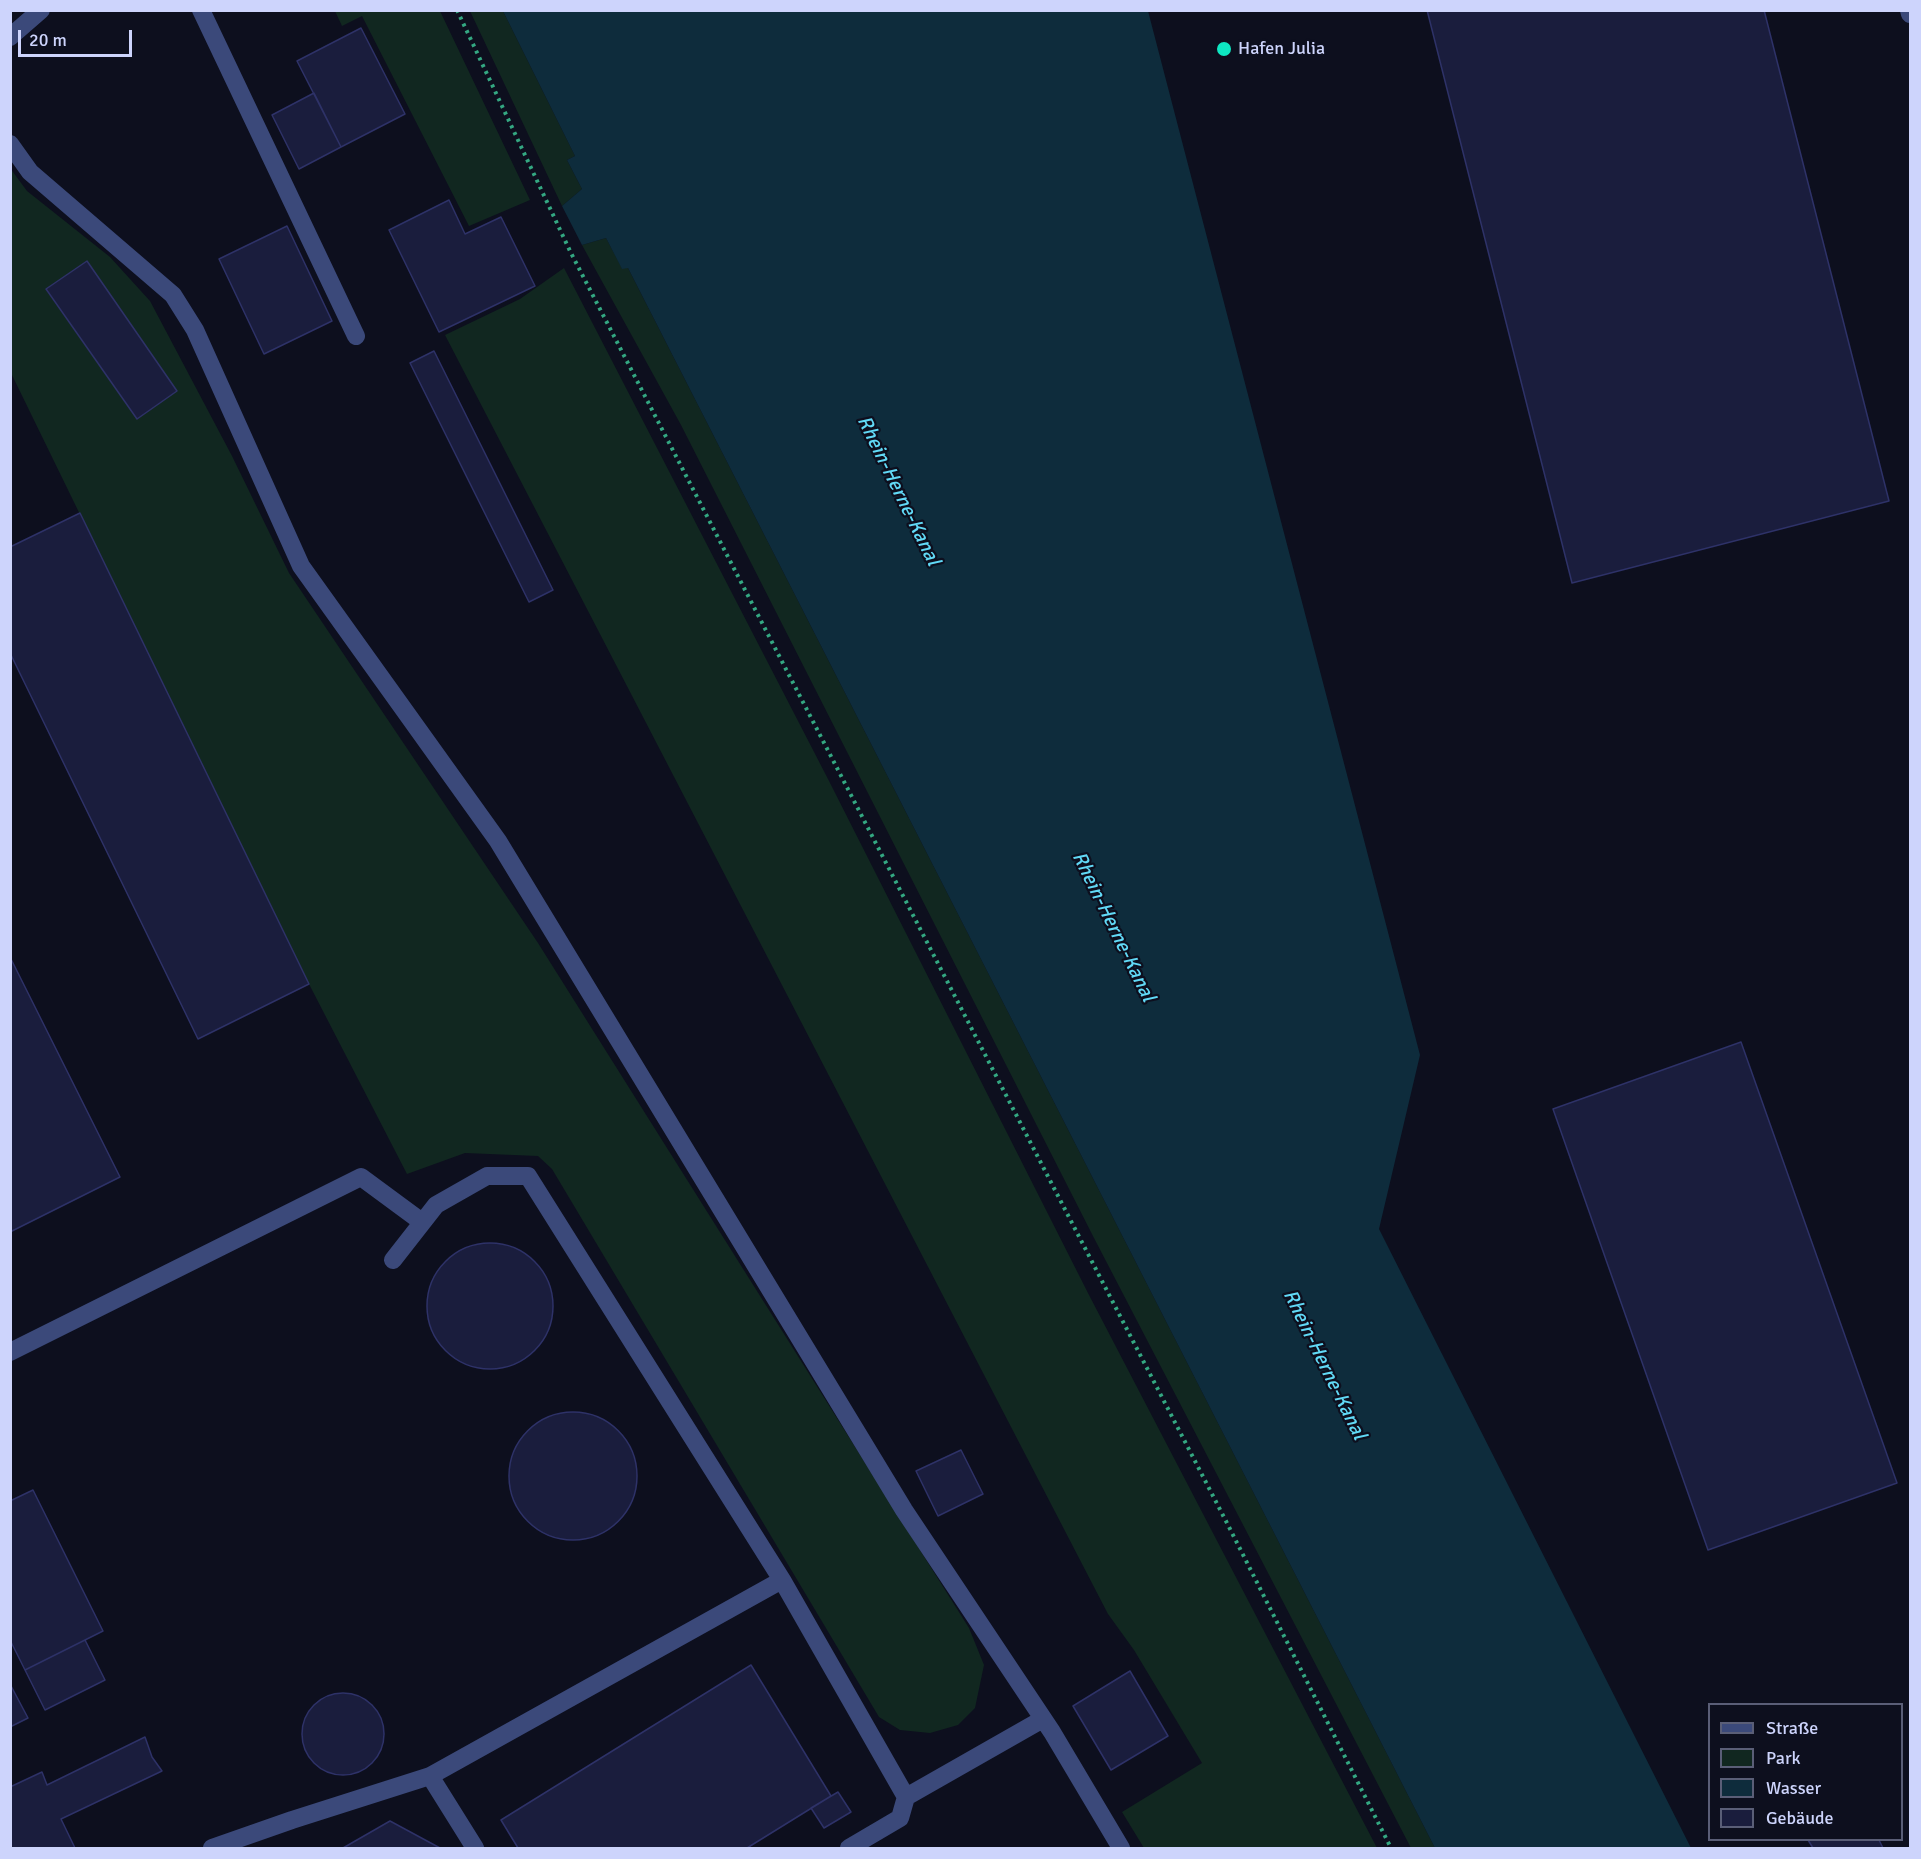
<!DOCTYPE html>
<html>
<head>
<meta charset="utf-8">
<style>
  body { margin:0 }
  #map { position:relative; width:1921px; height:1859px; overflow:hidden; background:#0d0f1e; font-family:Signika,sans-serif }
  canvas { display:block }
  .frame { position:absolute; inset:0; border:12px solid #cdd4fc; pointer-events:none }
  .legend { position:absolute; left:1708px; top:1703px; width:195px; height:138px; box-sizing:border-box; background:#0d0f1e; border:2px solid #5a5e77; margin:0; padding:8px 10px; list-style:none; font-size:18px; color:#cdd4fc }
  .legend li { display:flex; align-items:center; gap:12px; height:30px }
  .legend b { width:30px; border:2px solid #5a5e77 }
  .scale { position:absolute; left:18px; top:30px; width:114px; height:27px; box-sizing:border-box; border:3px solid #cdd4fc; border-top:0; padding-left:8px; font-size:18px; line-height:21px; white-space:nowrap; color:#cdd4fc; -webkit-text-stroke:4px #0d0f1e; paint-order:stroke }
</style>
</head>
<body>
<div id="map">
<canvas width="1921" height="1859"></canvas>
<div class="frame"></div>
<ul class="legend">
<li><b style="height:8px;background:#3b497a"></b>Straße</li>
<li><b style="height:16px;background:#112720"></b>Park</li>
<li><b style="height:16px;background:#0e2c3c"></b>Wasser</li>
<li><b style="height:16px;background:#1a1d3d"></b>Gebäude</li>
</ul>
<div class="scale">20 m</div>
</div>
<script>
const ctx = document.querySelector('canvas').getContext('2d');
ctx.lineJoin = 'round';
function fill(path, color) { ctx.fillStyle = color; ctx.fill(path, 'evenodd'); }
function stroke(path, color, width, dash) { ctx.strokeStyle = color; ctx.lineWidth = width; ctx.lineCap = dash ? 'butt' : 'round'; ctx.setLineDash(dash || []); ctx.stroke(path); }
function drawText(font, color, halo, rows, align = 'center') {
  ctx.font = font + ' Signika,sans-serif'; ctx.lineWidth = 4.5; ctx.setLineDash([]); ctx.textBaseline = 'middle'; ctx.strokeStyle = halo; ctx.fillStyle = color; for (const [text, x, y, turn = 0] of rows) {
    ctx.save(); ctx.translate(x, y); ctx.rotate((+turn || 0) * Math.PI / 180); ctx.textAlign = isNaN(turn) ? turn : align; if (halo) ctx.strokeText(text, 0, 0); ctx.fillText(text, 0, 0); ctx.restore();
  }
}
fill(new Path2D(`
  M335 11H440L530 200 469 226 362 16 342 26Z
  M470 11H503L575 156 567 160 582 189 562 206Z
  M10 168 27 191 110 257 150 301 232 456 289 573 538 943 969 1628 984 1665 975 1708 958 1725 930 1733 900 1730 879 1717 552 1169 538 1156 465 1153 407 1174 309 984 11 373ZM87 261 137 419 46 290Z
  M606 238 622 268H628L1435 1848H1411L1094 1238 681 425 582 245Z
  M564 268 828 779 1089 1295 1377 1848H1144L1122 1812 1202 1763 1134 1650 1108 1614 445 335 520 299Z`), '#112720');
fill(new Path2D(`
  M503 11H1148L1420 1055 1379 1229 1691 1848H1435L628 268 622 269 606 238 582 245 562 206 582 189 567 160 575 156Z`), '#0e2c3c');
const building = new Path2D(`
  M1427 10H1764L1889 501 1572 583Z
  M361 28 405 114 341 147 297 61Z
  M314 93 341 147 299 169 272 115Z
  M449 200 465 234 501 217 535 286 439 332 389 230Z
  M287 226 332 321 264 354 219 259Z
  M87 261 177 391 137 419 46 289Z
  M434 351 553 590 529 602 410 363Z
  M80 513 309 984 198 1039 10 653V547Z
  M10 957 120 1177 10 1232Z
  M1741 1042 1897 1483 1708 1550 1553 1109Z
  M427 1306a63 63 0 1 1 126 0a63 63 0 1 1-126 0Z
  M509 1476a64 64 0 1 1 128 0a64 64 0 1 1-128 0Z
  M961 1450 983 1494 938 1516 916 1471Z
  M33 1490 103 1631 25 1670 10 1640V1501Z
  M85 1640 105 1680 45 1710 25 1670Z
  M751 1665 831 1796 747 1848H518L501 1820Z
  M1130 1671 1168 1736 1111 1770 1073 1706Z
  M10 1684 28 1718 10 1727Z
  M302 1734a41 41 0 1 1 82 0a41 41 0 1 1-82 0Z
  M145 1737 152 1757 162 1771 61 1819 75 1848H10V1787L42 1772 47 1785Z
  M838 1792 851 1812 824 1828 811 1808Z
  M390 1821 440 1848H343Z
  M1808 1840H1879L1883 1848H1813Z`);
fill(building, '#1a1d3d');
stroke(building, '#2e3268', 1.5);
stroke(new Path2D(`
  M457 10 570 251 1228 1525 1391 1848`), '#34a882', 4, [3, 4.5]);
stroke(new Path2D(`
  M201 10 356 336
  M1909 10 1910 14
  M10 37 41 10
  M10 144 30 172 173 295 195 330 301 566 498 841 904 1510 1052 1732 1121 1848
  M393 1260 436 1205 487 1176H528L782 1580
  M10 1352 361 1177 422 1222
  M430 1776 475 1848
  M212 1848 292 1820 430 1776 782 1580 906 1797 1043 1719
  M849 1848 900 1818 906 1797`), '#3b497a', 18);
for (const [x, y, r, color] of [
  [1224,49,8,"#0ee7c2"]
]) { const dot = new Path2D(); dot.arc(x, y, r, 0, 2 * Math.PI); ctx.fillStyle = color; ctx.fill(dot); stroke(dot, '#0d0f1e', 2); }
drawText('18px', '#cdd4fc', '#0d0f1e', [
  ["Hafen Julia",1238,49]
], 'left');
drawText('italic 20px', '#61d9f6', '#0d0f1e', [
  ["Rhein-Herne-Kanal",898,491,64],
  ["Rhein-Herne-Kanal",1113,927,64],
  ["Rhein-Herne-Kanal",1324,1365,64]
]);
</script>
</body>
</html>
